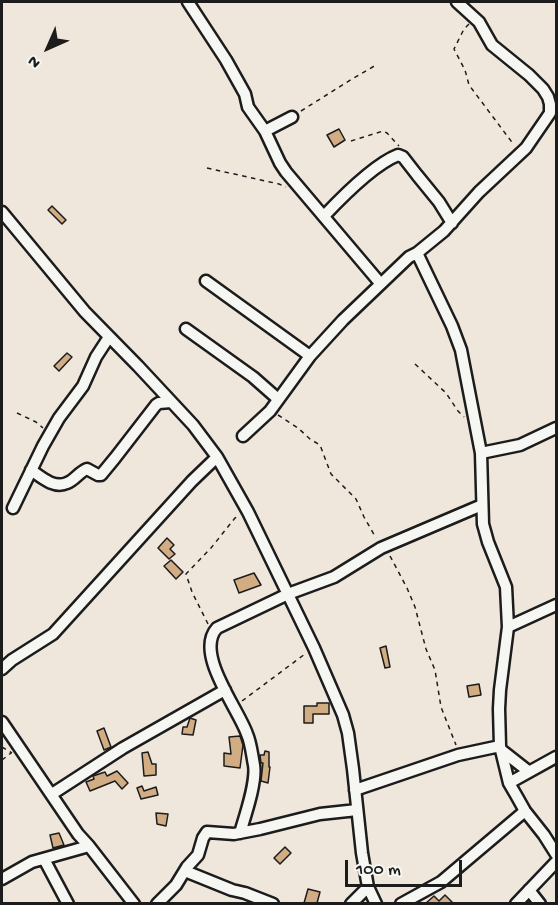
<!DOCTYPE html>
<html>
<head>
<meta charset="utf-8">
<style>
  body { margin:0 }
  #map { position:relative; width:558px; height:905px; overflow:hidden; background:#efe7dc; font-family:"Gochi Hand",sans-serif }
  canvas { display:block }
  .frame { position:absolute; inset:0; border:3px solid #1c1c1c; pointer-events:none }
  .north { position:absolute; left:18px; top:18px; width:60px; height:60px; -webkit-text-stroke:4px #f6f6f2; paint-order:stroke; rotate:225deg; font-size:16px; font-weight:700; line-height:24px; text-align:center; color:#1c1c1c }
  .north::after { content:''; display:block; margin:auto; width:21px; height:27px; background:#1c1c1c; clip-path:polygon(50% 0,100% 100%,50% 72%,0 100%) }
  .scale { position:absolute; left:345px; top:860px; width:117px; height:27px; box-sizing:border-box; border:3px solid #1c1c1c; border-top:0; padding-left:8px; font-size:18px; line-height:21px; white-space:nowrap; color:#1c1c1c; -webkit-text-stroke:4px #f6f6f2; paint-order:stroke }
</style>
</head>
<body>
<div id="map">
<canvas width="558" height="905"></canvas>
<div class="frame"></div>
<div class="north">N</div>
<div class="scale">100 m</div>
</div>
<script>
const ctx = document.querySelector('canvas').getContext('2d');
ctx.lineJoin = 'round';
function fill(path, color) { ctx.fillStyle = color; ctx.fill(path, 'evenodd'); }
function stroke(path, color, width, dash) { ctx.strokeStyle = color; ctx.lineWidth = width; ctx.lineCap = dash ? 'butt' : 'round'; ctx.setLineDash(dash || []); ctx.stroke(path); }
const building = new Path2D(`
  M339 129 345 140 334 147 327 135Z
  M52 206 66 220 62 224 48 210Z
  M67 353 72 357 59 371 54 366Z
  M167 538 174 545 170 549 175 554 169 559 158 548Z
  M171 560 183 572 176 579 164 566Z
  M254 573 261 585 239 593 234 580Z
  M386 646 390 667 385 668 380 648Z
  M479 684 481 695 469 697 467 686Z
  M317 703H329V714H313V723H304V706H317Z
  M190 718 196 720 193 735 182 734 183 727H187Z
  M104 728 111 747 104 750 97 731Z
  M240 736 243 745 240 768 224 766V753L231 754 229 737Z
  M265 751 269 752V767H270L268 783 261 781 263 763H261L260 755H264Z
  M148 752 152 764H156V775L144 776 142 753Z
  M117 771 128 783 122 789 115 781 90 791 86 782 94 779 93 776 105 772 107 776Z
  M142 786 144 791 156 787 158 795 141 799 137 788Z
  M156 813 168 814 166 826 157 824Z
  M59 833 64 845 53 848 50 835Z
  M285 847 291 853 280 864 274 858Z
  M308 889 320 892 317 903H304Z
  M445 895 453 903H426L434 896 439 901Z`);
fill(building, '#d2ad84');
stroke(building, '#1c1c1c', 1.5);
const minor = new Path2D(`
  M188 2 226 60 245 94 248 107 265 131 280 163 286 172 380 283
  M265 131 292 117
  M2 212 85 312 138 366 193 425 217 457 248 512 314 648 343 715 348 733 353 769 362 853 368 887 376 904
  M324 216C341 198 375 164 398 155L403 157 417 175 439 202 452 223
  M417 253 452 326 461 350 481 453 483 524 488 542 506 587 508 627 500 690 499 709 500 746 509 783 516 795 525 811 544 835 556 854
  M206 281 310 356
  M186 329 253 377 278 399
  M243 436 270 411 310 356 343 320 409 257 417 253 444 231 479 192 526 148 550 113V104L548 97 543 89 529 75 492 45 479 22 457 2
  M481 453 520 445 556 428
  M31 470C41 477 54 489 67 483 75 480 79 472 87 469L98 475H101L115 458 156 405 159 403 171 402
  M13 508 43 446 59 418 83 386 96 357 109 337
  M508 627 556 605
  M2 669 12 660 53 634 192 481 217 457
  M2 722 78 834 89 846 134 904
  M500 749 528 771
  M509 783 556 757
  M355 790 458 755 500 746
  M52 794 123 748 225 690
  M240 833C245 816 257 782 254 765 252 755 251 743 247 734 238 708 194 653 217 628L288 594 334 577 381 548 482 505
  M44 859 68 904
  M185 871 232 890 245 893 273 904
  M2 879 32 862 89 846
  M529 890 540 904
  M157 904 176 885 187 867 198 855 203 838 207 832 234 834 260 829 320 814 357 810
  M351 904 368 887
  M401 904 441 882 525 811
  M516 904 556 862`);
stroke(minor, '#1c1c1c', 15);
stroke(new Path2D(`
  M469 24 464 29 454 49 465 70 469 85 514 145
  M301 111 352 79 376 65
  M351 141 383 131 387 133 399 146
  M207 168 279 184 286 187
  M415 364 446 393 458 411 464 417
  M17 413 36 422 43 428
  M278 415 298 428 310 439 320 445 331 474 356 499 364 517 376 538
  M390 556 407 588 415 607 426 649 435 670 441 707 456 745
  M208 624 192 592 186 574 211 548 235 518 239 516
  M242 701 305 654
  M2 747 12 753
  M2 760 11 753`), '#1c1c1c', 1.5, [4.5, 4.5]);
stroke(minor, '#f6f6f2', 10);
</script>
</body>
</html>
